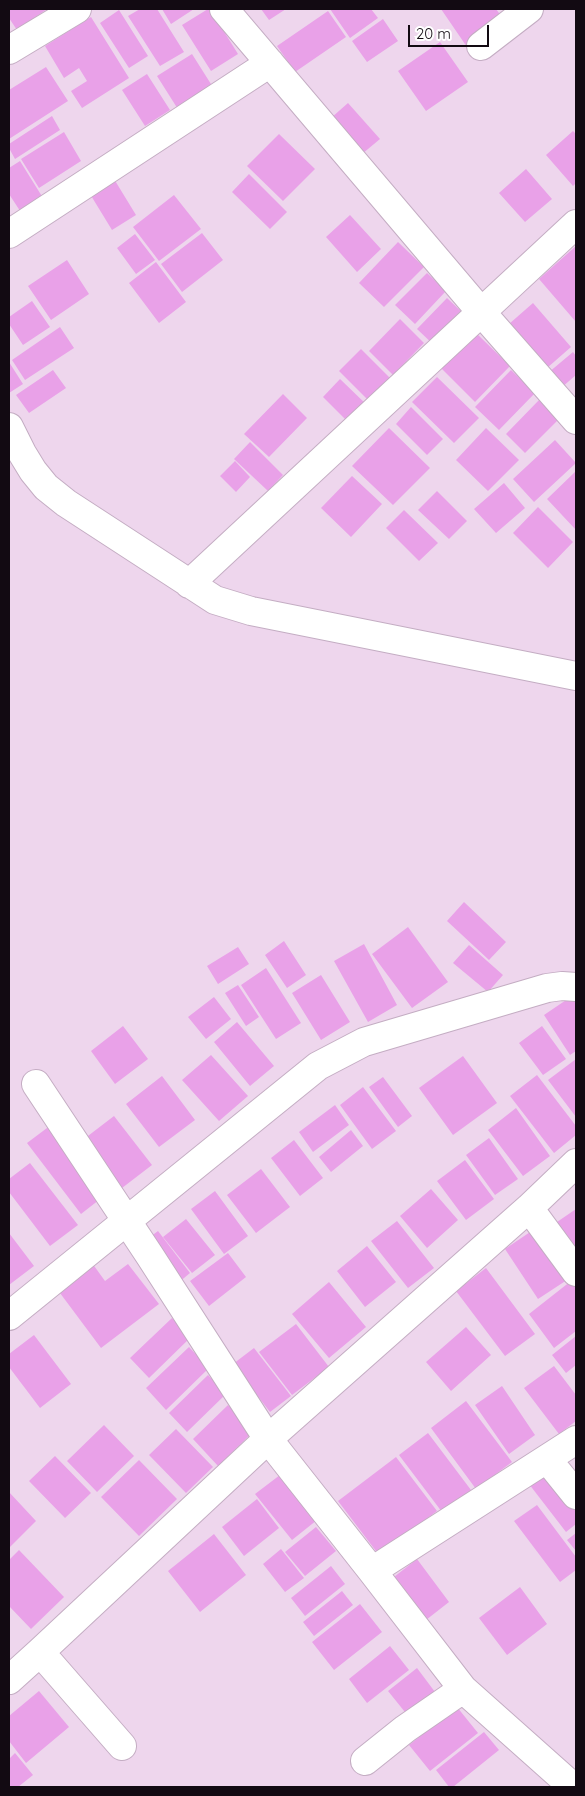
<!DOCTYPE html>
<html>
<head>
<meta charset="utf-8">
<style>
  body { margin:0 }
  #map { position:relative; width:585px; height:1796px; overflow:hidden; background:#eed6ed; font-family:Quicksand,sans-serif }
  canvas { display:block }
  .frame { position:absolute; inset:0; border:10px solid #120a12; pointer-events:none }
  .scale { position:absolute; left:408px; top:25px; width:81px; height:22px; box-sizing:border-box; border:2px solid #120a12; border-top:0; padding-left:6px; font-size:15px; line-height:18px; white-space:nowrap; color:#120a12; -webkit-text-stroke:4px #fff; paint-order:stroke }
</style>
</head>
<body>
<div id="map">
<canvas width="585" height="1796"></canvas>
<div class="frame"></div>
<div class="scale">20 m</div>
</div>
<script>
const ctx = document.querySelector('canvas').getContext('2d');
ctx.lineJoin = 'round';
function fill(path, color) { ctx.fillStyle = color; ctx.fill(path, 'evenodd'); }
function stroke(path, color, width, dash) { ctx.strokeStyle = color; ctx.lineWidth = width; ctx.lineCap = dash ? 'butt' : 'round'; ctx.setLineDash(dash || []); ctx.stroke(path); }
fill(new Path2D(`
  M9 9H47L17 30 9 18Z
  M140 9H157L184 52 160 66 128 16Z
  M162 9H194L171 24Z
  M208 9H210L238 54 211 71 182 25Z
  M261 9H286L269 20Z
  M330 9H371L378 18 350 38Z
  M441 9H496L505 21 467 47Z
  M119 10 148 56 129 68 100 23Z
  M328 11 346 37 295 72 277 46Z
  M91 17 129 78 82 108 71 91 87 81 79 68 64 78 45 46Z
  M383 19 398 41 367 62 352 41Z
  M440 42 468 82 426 111 398 71Z
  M192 54 216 92 181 114 157 76Z
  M46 67 68 101 9 139V90Z
  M147 74 170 110 145 126 122 90Z
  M348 103 380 139 362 154 331 118Z
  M52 116 60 130 15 159 9 148V144Z
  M573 131 576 134V183L573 186 546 155Z
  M64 132 81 161 39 188 21 159Z
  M279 134 315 169 283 201 247 166Z
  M20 161 48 206 26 220 9 194V168Z
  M526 169 552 199 525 222 499 193Z
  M249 174 287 212 270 229 232 192Z
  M114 179 136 215 112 230 90 194Z
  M174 195 201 229 159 261 133 227Z
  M350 215 381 249 357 272 326 237Z
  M202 233 223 260 182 292 161 264Z
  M135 234 155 260 136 274 117 248Z
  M398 242 424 267 384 307 359 283Z
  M576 246V322L539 279Z
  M67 260 89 294 51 320 28 286Z
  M156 262 186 302 159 323 129 283Z
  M427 273 446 291 415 324 395 305Z
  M447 298 466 316 436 347 417 329Z
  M32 301 50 327 23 345 9 324V317Z
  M533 303 571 347 547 368 509 324Z
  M400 319 424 343 393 375 369 351Z
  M60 327 74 348 25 380 12 360Z
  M475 332 510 366 475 402 441 368Z
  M361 349 394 382 372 404 339 371Z
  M573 352 576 356V375L561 388 548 373Z
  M9 362 23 384 9 393Z
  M53 370 66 388 29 413 16 395Z
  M511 370 535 393 499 430 475 407Z
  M437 377 479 418 454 443 412 402Z
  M340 379 368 406 350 424 323 397Z
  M283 394 307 418 269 457 244 434Z
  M540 399 560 418 525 453 506 434Z
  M411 407 443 439 427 455 396 424Z
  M389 428 430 468 393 505 352 466Z
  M486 428 519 460 488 491 456 460Z
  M555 440 576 463 534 502 513 479Z
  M250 442 283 475 268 491 234 459Z
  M235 461 250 477 236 492 220 476Z
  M576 471V530L547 499Z
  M352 476 382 504 351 537 321 508Z
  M504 483 525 508 496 533 474 509Z
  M437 491 467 521 449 539 418 510Z
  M538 507 573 542 548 568 513 533Z
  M404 510 438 543 419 561 386 528Z
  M464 902 506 942 489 960 447 921Z
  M408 927 448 982 412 1008 372 954Z
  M284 941 306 975 287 988 265 955Z
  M364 944 397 1005 368 1022 334 961Z
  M469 945 503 975 488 992 453 963Z
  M238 947 249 964 218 984 207 966Z
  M266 968 301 1023 276 1039 241 985Z
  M321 975 350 1022 321 1040 292 993Z
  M238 985 259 1017 246 1026 225 993Z
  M575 994 576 1051 570 1055 544 1015Z
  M214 997 231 1019 206 1039 188 1017Z
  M237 1022 274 1066 250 1086 214 1042Z
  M123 1026 148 1059 115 1084 91 1051Z
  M542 1026 566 1059 543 1075 519 1043Z
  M211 1055 248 1096 219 1121 182 1080Z
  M463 1056 497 1103 453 1135 419 1088Z
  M576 1059V1117L548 1080Z
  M537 1075 576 1126V1135L554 1153 510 1096Z
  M162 1076 195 1120 159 1147 126 1104Z
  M383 1077 412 1116 398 1127 369 1087Z
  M363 1087 396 1131 372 1149 340 1105Z
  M335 1105 349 1125 313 1152 299 1132Z
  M516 1108 550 1156 523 1176 488 1130Z
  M114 1116 152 1165 122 1188 84 1139Z
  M51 1125 104 1196 81 1214 27 1143Z
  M351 1130 363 1146 331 1172 319 1157Z
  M489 1138 518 1179 495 1195 466 1155Z
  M294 1140 323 1178 300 1196 271 1158Z
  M465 1160 494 1199 466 1220 437 1181Z
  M30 1163 78 1225 50 1246 9 1192V1179Z
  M261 1169 290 1207 256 1233 227 1195Z
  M431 1189 458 1220 427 1248 400 1216Z
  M215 1191 248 1236 224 1254 191 1209Z
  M576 1209V1250L557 1222Z
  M186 1219 215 1255 192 1273 163 1237Z
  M397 1221 434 1268 408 1288 371 1241Z
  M536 1228 570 1278 538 1299 505 1249Z
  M158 1231 190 1273 178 1283 146 1240Z
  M9 1233 34 1266 9 1285Z
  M367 1246 396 1282 365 1307 337 1271Z
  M228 1253 246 1277 209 1306 190 1281Z
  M92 1263 105 1281 128 1264 159 1304 101 1348 57 1289Z
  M486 1268 535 1334 505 1356 456 1291Z
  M571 1281 576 1288V1331L554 1348 529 1314Z
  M329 1282 366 1327 329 1358 292 1314Z
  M172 1318 191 1337 149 1378 130 1358Z
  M296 1324 329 1367 292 1395 259 1352Z
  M466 1327 491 1355 451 1391 426 1362Z
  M34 1335 71 1384 40 1408 9 1367V1354Z
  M576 1336V1365L566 1373 552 1355Z
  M189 1347 209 1368 166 1410 146 1388Z
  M254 1348 291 1396 270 1412 233 1364Z
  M554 1366 576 1395V1421L559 1434 524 1388Z
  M208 1375 226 1394 187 1432 169 1413Z
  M502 1386 535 1435 509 1454 475 1405Z
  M466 1401 512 1462 476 1489 431 1428Z
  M228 1405 253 1432 218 1466 193 1439Z
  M104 1425 134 1456 97 1492 67 1461Z
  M176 1429 213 1467 186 1493 149 1455Z
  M428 1433 471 1490 442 1512 399 1455Z
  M55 1456 91 1493 65 1518 29 1481Z
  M396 1457 437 1511 379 1555 338 1501Z
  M139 1460 177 1499 139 1536 101 1497Z
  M549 1468 576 1503V1524L566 1532 529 1484Z
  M280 1475 317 1520 292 1540 255 1494Z
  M9 1492 36 1521 9 1548Z
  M257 1499 279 1528 244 1556 222 1527Z
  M537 1505 576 1557V1570L560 1582 514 1521Z
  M316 1527 336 1551 305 1576 285 1552Z
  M576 1533V1551L567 1540Z
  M214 1534 246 1575 200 1612 168 1571Z
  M281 1549 304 1578 285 1592 263 1564Z
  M19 1550 64 1597 31 1629 9 1606V1560Z
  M417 1559 449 1602 426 1620 394 1577Z
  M331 1566 345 1584 305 1616 291 1598Z
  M520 1587 547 1624 507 1655 479 1618Z
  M342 1591 353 1605 314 1636 303 1622Z
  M360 1604 382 1632 334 1670 312 1642Z
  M390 1646 409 1670 367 1703 349 1679Z
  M417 1668 441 1700 413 1722 388 1691Z
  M39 1691 69 1727 26 1763 9 1741V1716Z
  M457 1707 478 1733 430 1771 409 1745Z
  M484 1732 499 1750 453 1787H449L436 1770Z
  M15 1753 33 1775 18 1787H9V1759Z`), '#e9a1e8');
const minor = new Path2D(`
  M224 9 482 313 576 420
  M481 46 529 9
  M9 50 77 9
  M9 234 270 63
  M9 427 22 453 33 471 46 487 66 503 215 600 251 611 576 676
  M189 584 576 224
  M36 1084 150 1256 268 1439 372 1571 463 1689 573 1787
  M529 1208 576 1272
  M9 1316 318 1066 364 1042 547 988 562 986 576 987
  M547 1459 576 1495
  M372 1571 576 1440
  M40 1652 122 1746
  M9 1680 40 1652 268 1439 529 1208 576 1163
  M365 1761 405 1729 463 1689`);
stroke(minor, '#c4adc3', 30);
stroke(minor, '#fff', 28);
</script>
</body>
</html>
